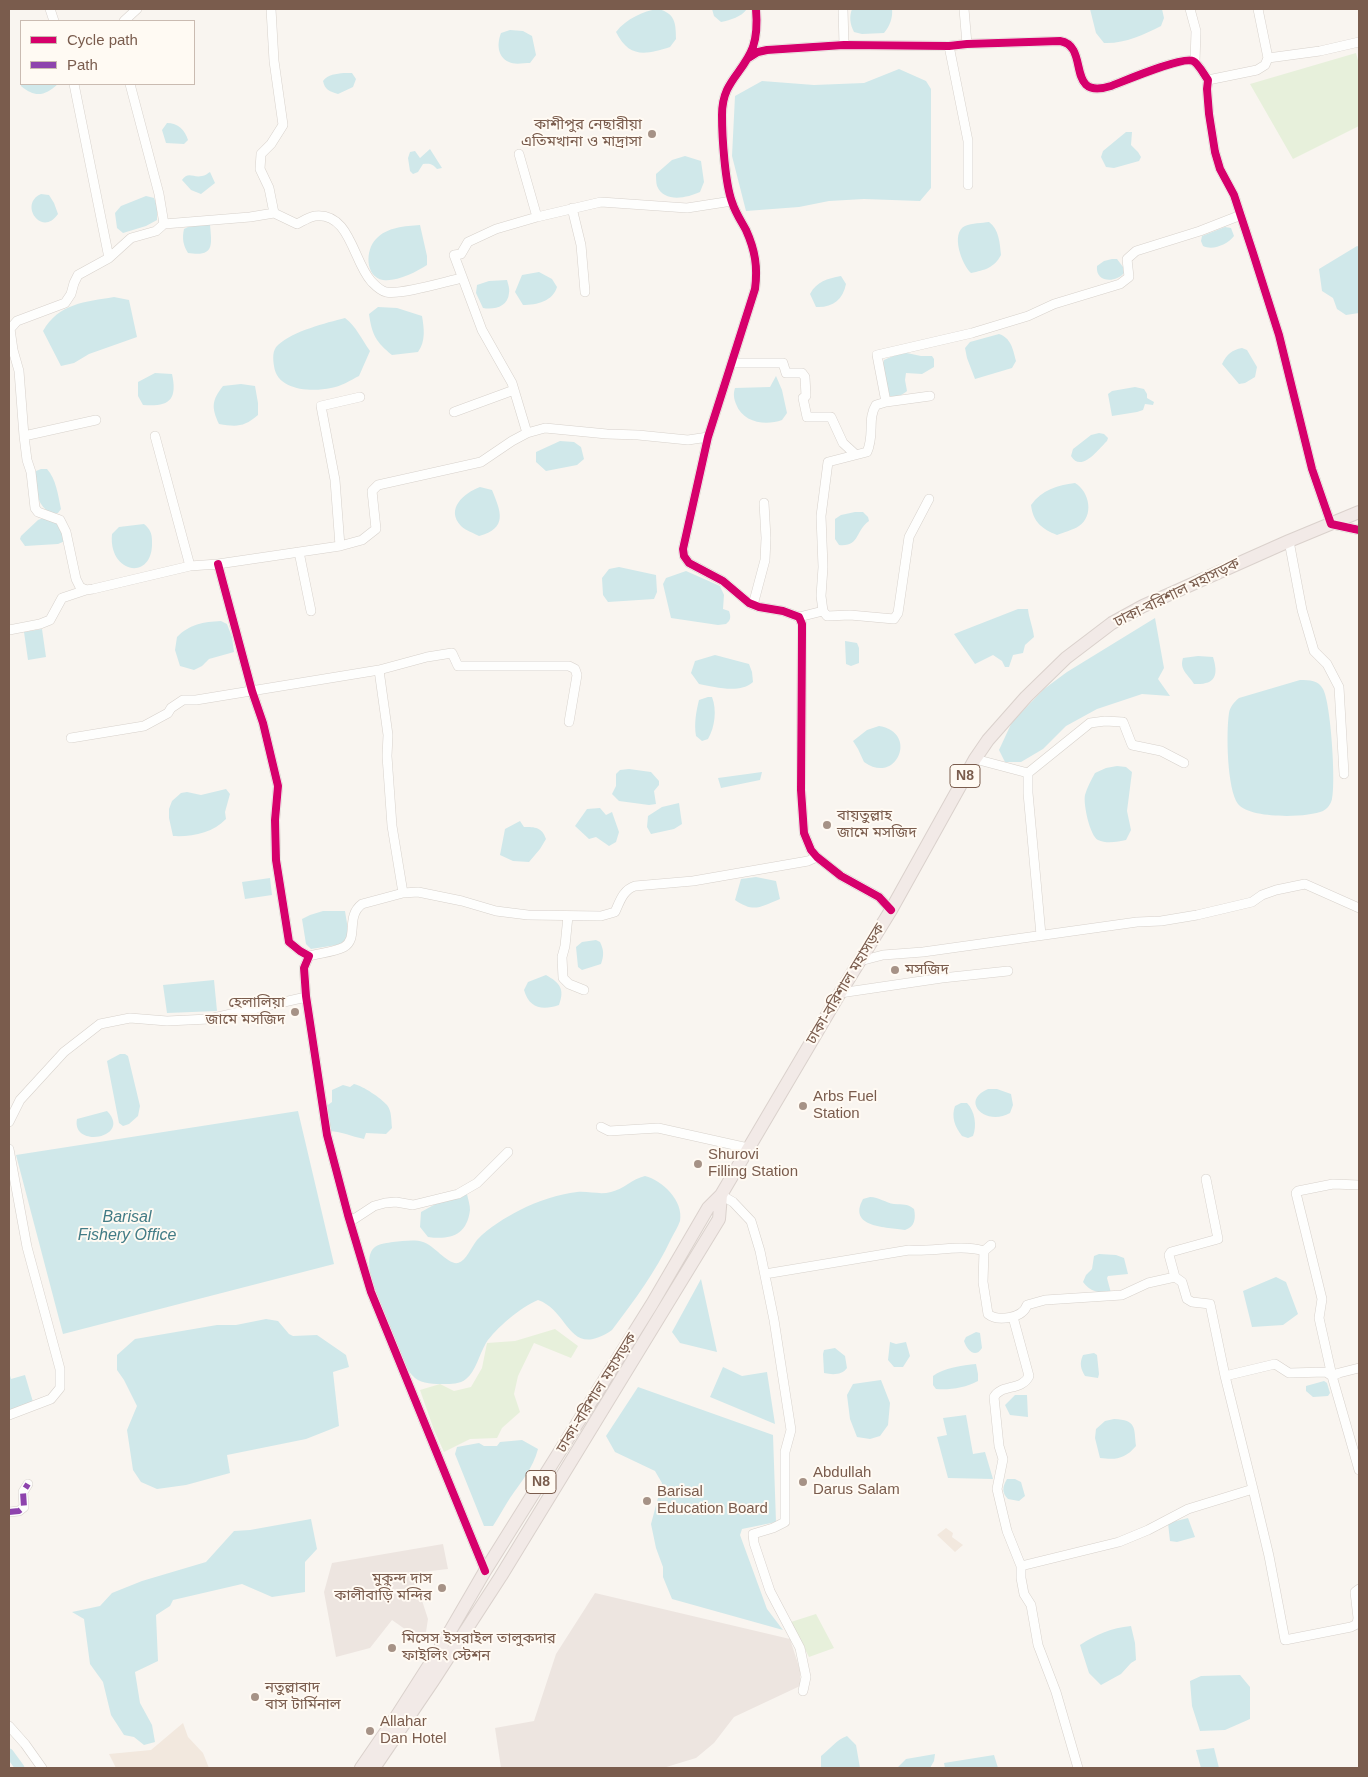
<!DOCTYPE html>
<html>
<head>
<meta charset="utf-8">
<style>
  body { margin:0 }
  #map { position:relative; width:1368px; height:1777px; overflow:hidden; background:#f9f5f0; font-family:Arial,sans-serif }
  canvas { display:block }
  .frame { position:absolute; inset:0; border:10px solid #7a5c4d; pointer-events:none }
  .legend { position:absolute; left:20px; top:20px; width:175px; height:65px; box-sizing:border-box; background:#fffaf3; border:1px solid #cabbb1; margin:0; padding:6px 9px; list-style:none; font-size:15px; color:#7a5c4d }
  .legend li { display:flex; align-items:center; gap:10px; height:25px }
  .legend b { width:25px; border:1px solid #cabbb1 }
</style>
</head>
<body>
<div id="map">
<canvas width="1368" height="1777"></canvas>
<div class="frame"></div>
<ul class="legend">
<li><b style="height:6px;background:#d6006c"></b>Cycle path</li>
<li><b style="height:6px;background:#8e44ad"></b>Path</li>
</ul>
</div>
<script>
const ctx = document.querySelector('canvas').getContext('2d');
ctx.lineJoin = 'round';
function fill(path, color) { ctx.fillStyle = color; ctx.fill(path, 'evenodd'); }
function stroke(path, color, width, dash) { ctx.strokeStyle = color; ctx.lineWidth = width; ctx.lineCap = dash ? 'butt' : 'round'; ctx.setLineDash(dash || []); ctx.stroke(path); }
function drawText(font, color, halo, rows, align = 'center') {
  ctx.font = font + ' Arial,"Noto Sans Bengali",sans-serif'; ctx.lineWidth = 4; ctx.setLineDash([]); ctx.textBaseline = 'middle'; ctx.strokeStyle = halo; ctx.fillStyle = color; for (const [text, x, y, turn = 0] of rows) {
    ctx.save(); ctx.translate(x, y); ctx.rotate((+turn || 0) * Math.PI / 180); ctx.textAlign = isNaN(turn) ? turn : align; if (halo) ctx.strokeText(text, 0, 0); ctx.fillText(text, 0, 0); ctx.restore();
  }
}
fill(new Path2D(`
  M946 1528 953 1533 952 1537 963 1545 955 1552 937 1535Z
  M183 1723 188 1737 203 1753 209 1768H116L109 1754 151 1750Z`), '#f2e8de');
fill(new Path2D(`
  M443 1544 448 1569 413 1573 428 1619 426 1632 420 1635 412 1634 392 1620 370 1648 336 1657 324 1592 332 1563Z
  M595 1593 790 1639 800 1670V1686L734 1717 714 1743 696 1758 663 1768H501L495 1728 534 1721 556 1654Z`), '#ede5e0');
fill(new Path2D(`
  M1356 53 1359 64V126L1293 159 1250 84Z
  M555 1329 578 1346 571 1358 534 1343 518 1376 514 1394 520 1412 502 1428 497 1438 470 1439 444 1452 434 1430 420 1390 440 1384 454 1391 471 1387 482 1368 487 1343 515 1341Z
  M816 1614 834 1648 809 1657 791 1622Z`), '#e7f0db');
fill(new Path2D(`
  M658 9C675 13 676 23 676 39L670 47C645 55 629 58 616 32 626 19 643 11 658 9Z
  M712 9H747C741 17 731 20 721 22L714 16Z
  M852 9H892C893 17 890 26 884 33L862 34 854 32C850 24 849 17 852 9Z
  M1090 9H1162L1164 18 1161 26C1143 35 1124 44 1104 43L1096 33Z
  M510 30 523 31 532 36 536 55 530 63C524 63 514 65 509 62 497 57 497 43 501 33Z
  M899 69 926 81 931 89V188L920 201 864 199 829 201 799 207 746 211 732 156 735 96 762 81 814 85 864 83Z
  M21 73V84H58C45 96 35 98 21 86Z
  M344 73H352L356 79 353 87 338 94C329 91 325 90 323 81 328 74 336 74 344 73Z
  M167 123C178 123 185 130 188 140L184 144 166 143 162 130Z
  M1126 132H1132L1131 145 1138 152 1141 157 1139 161 1114 168 1106 167 1101 157 1103 151Z
  M430 149 442 168 437 169C433 164 430 163 423 164L418 172 413 174 410 171 408 158 410 152 415 151 420 158Z
  M685 156 701 161 704 182 700 192C687 198 664 203 657 186 656 183 656 177 656 174L672 160Z
  M210 172 215 183 201 194 191 190 182 180C188 171 193 178 202 176 205 176 208 173 210 172Z
  M41 194 49 195 54 203 58 214C42 238 18 204 41 194Z
  M146 196 154 198 157 206V220L146 226 123 233 117 228 115 213 121 206Z
  M989 222C999 229 1000 244 1001 255 994 268 985 270 971 273 962 265 950 233 965 226 972 223 982 223 989 222Z
  M199 224 210 225C212 246 214 257 188 253 183 245 182 238 184 229L192 225Z
  M420 225 427 256V265C416 272 397 282 383 280 365 277 365 250 376 239 387 227 405 226 420 225Z
  M1225 227 1231 228 1234 236C1228 244 1213 251 1203 246L1201 241 1202 236Z
  M1357 246 1359 247V313L1346 315 1337 309 1333 298 1322 291 1319 269Z
  M1112 259H1117L1123 267 1124 273C1116 283 1095 283 1097 266L1104 261Z
  M539 272 552 279 557 287C553 301 537 305 523 305L515 292 522 275Z
  M841 276 846 284C843 300 832 308 816 307L810 294C817 281 827 279 841 276Z
  M507 280C508 284 510 289 509 293 508 307 494 310 483 308L476 293 477 285 489 281Z
  M114 297 129 300 137 337 89 354 74 363 61 366 43 331C59 303 85 302 114 297Z
  M378 307 397 308 422 316C424 328 426 341 418 352L392 355C376 342 372 335 369 314Z
  M345 318C356 326 362 340 370 351L359 376C351 380 340 387 331 388 312 392 277 391 274 366 273 359 272 350 278 345 293 331 326 323 345 318Z
  M999 334C1011 338 1013 349 1016 361L1012 368 975 379 967 358 965 348 970 342Z
  M1242 348 1247 350 1257 367 1255 377 1245 383 1239 384 1222 364C1227 354 1232 350 1242 348Z
  M902 352 921 356H932L934 359V367L922 374 906 373 905 380 907 391C902 395 895 399 889 396L882 368 884 360Z
  M155 373 172 374C178 401 168 407 143 405L138 396V382Z
  M776 376 782 390 787 413 782 420C766 426 743 423 736 404 734 399 733 394 735 388L770 387Z
  M241 384 255 386 258 403V415C244 427 237 427 219 424 211 407 212 400 223 386Z
  M1135 387 1144 389 1147 394V398L1154 402 1153 405 1145 404 1143 410 1137 412 1112 416 1108 394 1112 391Z
  M1099 433 1104 434 1108 438 1107 441C1098 450 1081 473 1071 456L1073 449 1091 435Z
  M560 441 574 442 581 447 584 459 577 465 546 471 536 462V452Z
  M41 469H47C56 479 58 495 61 509L58 513 53 514C36 506 37 492 35 475L36 471Z
  M1075 483C1090 492 1094 516 1079 526 1073 530 1064 532 1057 535 1042 529 1033 522 1031 505 1042 490 1057 485 1075 483Z
  M480 487 492 490C501 512 508 528 479 536 474 533 466 531 461 526 445 509 464 493 480 487Z
  M855 512H863L868 517 869 521C855 531 860 547 839 545L835 539V519L841 515Z
  M43 518 59 524 65 541 58 544 25 546 20 539 21 536 38 520Z
  M144 524C150 529 152 533 152 541 154 582 108 574 112 534L119 527Z
  M619 567 656 575 657 592 654 599 608 602 603 595 602 578 609 569Z
  M686 571 720 586 724 595 723 609 729 611C731 617 731 620 726 624L718 625 671 618 663 584 666 578Z
  M1018 609H1028C1029 619 1033 627 1034 637L1025 645 1023 653 1013 655 1009 667H1005L1002 661 993 655 975 664 954 634Z
  M1155 618 1164 668 1158 679 1170 696 1142 694 1097 709 1066 726 1043 749 1021 762H1005L999 750 1012 722 1044 689 1067 672Z
  M221 621 227 624 232 637 234 652 209 659 202 666 194 670 180 666 175 650 177 637C190 624 203 622 221 621Z
  M42 629 46 657 28 660 24 632Z
  M845 641 857 643 859 648V663L851 666 846 664Z
  M715 655 749 664 752 672 753 682C740 694 715 687 699 684L691 673 695 661Z
  M1198 656 1213 657C1219 676 1215 685 1194 684 1188 674 1179 670 1183 658Z
  M1300 680C1310 680 1318 680 1323 689 1331 703 1336 784 1332 799 1331 804 1327 809 1323 811 1307 818 1250 819 1238 804 1227 789 1226 732 1229 713 1230 707 1234 702 1239 698Z
  M708 697H712C717 710 715 727 708 739L702 741 696 736C694 724 696 712 699 700Z
  M879 726C919 732 897 786 864 762L858 749 853 741 867 730Z
  M1117 766 1126 767 1132 772 1127 811 1131 830 1126 840C1118 842 1106 844 1098 840 1090 836 1083 804 1085 795 1087 788 1091 780 1095 773L1106 768Z
  M629 769 651 772 659 781V785L654 791 656 804 649 805 619 801 612 794 616 786V774L620 770Z
  M762 772 760 780 721 788 718 778Z
  M226 789 230 794 225 812 226 819C213 833 192 837 173 836L169 818V809L172 801 181 793 187 792 201 795Z
  M679 803 682 824 674 829 651 834 647 827 648 816 662 807Z
  M600 808 606 815 612 812 619 832 616 842 609 846 596 837 589 839 575 826 587 809Z
  M520 821 524 827C535 827 542 827 546 839L540 849 529 862 513 861 500 855 505 829Z
  M756 877 776 881 780 899C760 907 754 913 735 900L741 879Z
  M270 878 272 895 245 899 242 882Z
  M323 911H345L349 936 343 944 311 949 306 944 302 919 310 915Z
  M596 940 600 942C604 950 604 956 601 964L582 970 578 967 576 947 582 942Z
  M546 975C560 983 565 989 559 1005 542 1011 529 1008 524 990L528 982Z
  M214 980 217 1011 167 1013 163 985Z
  M120 1054H125L128 1056 140 1106 138 1116 129 1124 123 1126 119 1123 107 1061Z
  M354 1084C363 1086 381 1098 387 1105 392 1111 391 1121 392 1128L386 1134 366 1133 364 1139C350 1136 344 1132 329 1131V1119L326 1115 325 1107 332 1102V1090L343 1085 350 1087Z
  M988 1089H997L1011 1094 1013 1105 1010 1113C986 1127 959 1101 988 1089Z
  M961 1103H967C975 1111 977 1126 973 1136L968 1138 962 1136C955 1127 951 1117 955 1106Z
  M107 1111C133 1138 71 1149 77 1119Z
  M298 1111 334 1264 63 1334 16 1155Z
  M645 1176C662 1180 684 1201 680 1221 678 1227 674 1233 671 1239 656 1271 634 1301 612 1330 568 1360 570 1311 538 1300 521 1307 496 1328 486 1343 479 1355 476 1371 466 1379 460 1384 451 1384 444 1384 435 1384 422 1384 415 1378 399 1364 384 1321 378 1300 374 1287 362 1257 375 1247 380 1243 388 1243 393 1242 403 1241 415 1239 423 1242 434 1245 448 1265 458 1263 467 1260 471 1247 477 1240 489 1227 505 1218 520 1210 537 1201 559 1194 577 1192 589 1191 600 1195 611 1192 624 1189 632 1179 645 1176Z
  M467 1194C468 1199 470 1205 470 1210 467 1236 449 1240 428 1237L420 1227 421 1212 441 1201Z
  M870 1197C879 1197 886 1203 894 1204 904 1205 906 1203 914 1209 916 1218 915 1227 905 1230 887 1227 847 1228 863 1199Z
  M1099 1254 1116 1255 1124 1258 1128 1274 1108 1276 1107 1278 1111 1293C1100 1293 1090 1292 1083 1282L1086 1275 1092 1269 1094 1256Z
  M1276 1277 1286 1282 1298 1314 1283 1325 1252 1327 1243 1291Z
  M701 1279 717 1352 680 1343 672 1332Z
  M266 1319 278 1321 289 1334 293 1336 317 1335 346 1355 349 1367 333 1372 339 1426 306 1439 227 1455 230 1473 186 1485 157 1489 141 1482 133 1470 127 1430 137 1406 124 1380 117 1370V1355L135 1339 217 1325H236Z
  M976 1332 980 1333 982 1348C975 1359 967 1350 964 1341L966 1337Z
  M890 1342 896 1344 906 1342 910 1356 903 1367H894L888 1360Z
  M835 1348 845 1356 847 1368C842 1375 833 1375 824 1373L823 1354 824 1350Z
  M1094 1353 1097 1355 1099 1374 1098 1378 1085 1376C1081 1369 1079 1364 1083 1355Z
  M976 1364 978 1374V1381C965 1388 950 1390 936 1389L933 1385V1376C943 1368 963 1365 976 1364Z
  M723 1367 742 1376 767 1372 775 1424 710 1397Z
  M9 1372 11 1379 25 1375 33 1402 9 1410Z
  M881 1380 890 1403 888 1425 880 1436 870 1439 857 1437 850 1419 847 1395 853 1384Z
  M1324 1381 1327 1383 1330 1393 1328 1396 1313 1397 1306 1391V1386Z
  M638 1387 773 1435 776 1522 742 1529 740 1535 767 1609 783 1630 672 1599 663 1577V1567L656 1548 651 1524 662 1483 655 1471 615 1452 606 1436Z
  M1015 1395H1027L1028 1417 1010 1415 1005 1405Z
  M966 1415 973 1454 985 1452 993 1479 948 1478 937 1437 947 1435 943 1418Z
  M1114 1419C1137 1420 1134 1428 1136 1446 1125 1459 1116 1460 1100 1458L1095 1438 1096 1429 1105 1421Z
  M522 1440 538 1449C533 1468 521 1482 510 1498 504 1507 499 1517 493 1526H484L455 1454 457 1447 479 1443 484 1446H497L500 1442Z
  M1007 1479H1015L1021 1482 1025 1496 1019 1501 1008 1499C1002 1493 1002 1487 1007 1479Z
  M1188 1518 1195 1537 1177 1542 1170 1541 1168 1523Z
  M311 1519 317 1549 305 1562V1592L272 1597 242 1584 173 1600 170 1606 156 1615 158 1661 135 1672 140 1703 152 1725 155 1742 144 1745 134 1737 124 1735 111 1715 103 1682 90 1664 84 1619 72 1612 100 1606 112 1593 142 1581 206 1562 234 1531 250 1530Z
  M1131 1626 1135 1643 1136 1660 1131 1663 1121 1674 1101 1685 1089 1673 1080 1645C1097 1634 1111 1628 1131 1626Z
  M1240 1675 1250 1687V1719L1225 1730 1200 1731 1192 1706 1190 1681 1201 1676Z
  M847 1736 856 1745 860 1768H821V1756C830 1749 836 1740 847 1736Z
  M1214 1748 1219 1768H1201L1196 1750Z
  M935 1754 934 1761 930 1768H897L906 1759Z
  M994 1755 998 1768H945L944 1763Z`), '#d0e8ea');
stroke(new Path2D(`
  M9 1753 20 1768`), '#d0e8ea', 9);
const minor = new Path2D(`
  M50 9 54 21
  M271 9 274 61 283 125 271 144 261 154 260 169 269 188 274 213 297 224C303 221 309 217 315 216 350 212 353 261 371 281 376 286 379 290 386 292 402 295 444 282 462 278
  M756 9C757 21 757 35 753 47 743 74 722 81 722 115 722 137 725 183 732 202 735 212 741 221 746 230 755 250 758 267 755 289L708 437 683 549 684 556 689 563 723 581 749 603 759 607 783 611 799 617 802 624V633L801 790 804 833 811 850 817 857 841 876 879 897 891 910
  M843 9 844 45
  M964 9 967 44
  M1190 9 1196 31 1195 62
  M124 21 137 9
  M949 46 968 141V185
  M1268 58 1320 51 1359 42
  M747 59 758 52 767 50 844 45 949 46 967 44 1060 41C1091 46 1064 101 1111 86 1124 81 1183 56 1193 61 1199 64 1204 75 1208 80L1207 89 1209 114 1215 152 1220 169 1234 195 1253 253 1279 335 1312 469 1331 524 1359 530
  M1208 80 1257 70 1265 65 1268 58 1258 9
  M74 84 109 258
  M130 84 159 194 164 224 156 231 131 238 109 258 78 275 74 283 71 294 65 303 17 321 10 329 13 350 19 371 24 436 27 460 31 472 35 508 38 512 60 520 66 532 76 579 80 587 86 590 93 589 190 566
  M519 154 537 217
  M572 208 581 245 585 292
  M164 224 250 217 274 213
  M732 363H783L786 373H802L805 377 806 396 803 398 807 417H831L843 443 855 454
  M886 402 877 355 972 333 1028 316 1054 304 1120 284 1129 277 1127 259 1136 251 1200 231 1241 215
  M454 412 514 390
  M527 433 545 428 607 434 638 435 688 440 708 437
  M24 436 96 420
  M155 436 190 566 218 564 340 546 362 540 376 529 372 491 378 485 481 462 512 441 527 433 512 383 482 330 454 255 461 254 468 242 496 229 537 217 601 202 687 208 732 201
  M929 499 909 537 898 613 894 619 850 615 827 616 823 611 821 596 823 567 821 516 828 462 867 452C875 434 867 419 876 405L886 402 930 396
  M1289 541 1302 610 1314 651 1327 664 1339 687 1344 774
  M340 546 335 480 321 406 360 397
  M299 552 311 611
  M218 564 252 691 263 723 278 786 275 820 276 860 289 942 300 951 309 956 304 968 306 996 327 1135 348 1215 371 1292 485 1571
  M753 605 765 560 766 538 764 503
  M799 617 823 611
  M9 630 40 624 50 620 62 598 86 590
  M71 738 144 726 168 713 171 708 183 700H196L379 670
  M975 759 1028 773
  M1028 773 1090 723 1105 721 1123 722 1132 745 1161 751 1184 763
  M1028 773V793L1041 935
  M403 893 392 826 387 756 388 735 379 670 427 657 452 653 458 666H569L575 669 577 675 569 722
  M568 916 565 946 562 957 563 978 569 984 584 990
  M309 956C320 953 334 952 344 947 359 938 345 917 362 904L403 893 418 892 462 901 496 911 528 915 601 916 615 912C620 901 623 890 635 886L693 881 808 861 817 857
  M860 961 883 955 923 952 1137 922 1161 921 1197 915 1252 902 1262 895 1276 890 1305 884 1359 908
  M840 993 942 978 1008 971
  M9 1122 20 1100 64 1052 100 1024 130 1018 167 1021 209 1019 306 997
  M601 1127 609 1131 658 1128 748 1148
  M9 1149 27 1247 60 1369V1388L51 1399 9 1415
  M1206 1179 1218 1239 1171 1252 1169 1255 1175 1277 1182 1282 1187 1299 1192 1302 1210 1304 1225 1376
  M1359 1185 1333 1184 1298 1191 1296 1193 1322 1299 1319 1318 1332 1376 1339 1373 1359 1368
  M721 1195 733 1202 751 1221 760 1251 774 1320 791 1430 785 1452V1522L773 1528 753 1534 754 1543 770 1591 800 1648 806 1677 803 1691
  M351 1221 374 1206 385 1203 396 1202 413 1205 458 1194 477 1183 508 1152
  M991 1245 984 1251 983 1282 988 1314C998 1322 1023 1318 1027 1305L1045 1300 1122 1295 1148 1283 1175 1277
  M765 1274 909 1250C934 1252 959 1244 984 1251
  M1013 1317 1029 1376C1022 1391 1001 1384 994 1397L999 1446 1003 1459 997 1489 1007 1531 1021 1566
  M1253 1489 1225 1376 1275 1364 1289 1373 1326 1372 1332 1376 1359 1470
  M9 1512 19 1511 24 1507 23 1492 28 1484
  M9 1726 25 1744 42 1768
  M1078 1768 1056 1692 1038 1645 1031 1605 1024 1594 1021 1578V1566L1119 1542 1148 1530 1188 1509 1253 1489 1269 1556 1285 1640 1351 1627 1357 1624 1358 1618 1355 1592 1359 1589`);
const highway = new Path2D(`
  M361 1768 396 1717 442 1645 485 1571 652 1304 708 1208 721 1195 840 993 891 910 975 759 988 740 1026 697 1066 658 1112 623 1143 606 1289 541 1359 512
  M374 1768 433 1681 501 1576 719 1219 721 1195`);
stroke(minor, '#d7d1cb', 10);
stroke(highway, '#dad1cc', 14);
stroke(minor, '#fefefd', 9);
stroke(highway, '#f2eae7', 12);
stroke(new Path2D(`
  M9 1512 19 1511 24 1507 23 1492 28 1484`), '#8e44ad', 6, [12, 6]);
stroke(new Path2D(`
  M756 9C757 21 757 35 753 47 743 74 722 81 722 115 722 137 725 183 732 202 735 212 741 221 746 230 755 250 758 267 755 289L708 437 683 549 684 556 689 563 723 581 749 603 759 607 783 611 799 617 802 624V633L801 790 804 833 811 850 817 857 841 876 879 897 891 910
  M747 59 758 52 767 50 844 45 949 46 967 44 1060 41C1091 46 1064 101 1111 86 1124 81 1183 56 1193 61 1199 64 1204 75 1208 80L1207 89 1209 114 1215 152 1220 169 1234 195 1253 253 1279 335 1312 469 1331 524 1359 530
  M218 564 252 691 263 723 278 786 275 820 276 860 289 942 300 951 309 956 304 968 306 996 327 1135 348 1215 371 1292 485 1571`), '#d6006c', 8);
for (const [x, y, r, color] of [
  [652,134,5,"#a69286"],
  [827,825,5,"#a69286"],
  [895,970,5,"#a69286"],
  [295,1012,5,"#a69286"],
  [803,1106,5,"#a69286"],
  [698,1164,5,"#a69286"],
  [803,1482,5,"#a69286"],
  [647,1501,5,"#a69286"],
  [442,1588,5,"#a69286"],
  [392,1648,5,"#a69286"],
  [255,1697,5,"#a69286"],
  [370,1731,5,"#a69286"]
]) { const dot = new Path2D(); dot.arc(x, y, r, 0, 2 * Math.PI); ctx.fillStyle = color; ctx.fill(dot); stroke(dot, '#fffaf3', 2); }
for (const [x, y, w] of [
  [965,776,30],
  [541,1482,30]
]) { const box = new Path2D(); box.roundRect(x - w / 2, y - 11.5, w, 23, 4); ctx.fillStyle = '#fffaf3'; ctx.fill(box); stroke(box, '#7a5c4d', 1); }
drawText('bold 14px', '#7a5c4d', null, [
  ["N8",965,776],
  ["N8",541,1482]
]);
drawText('15px', '#7a5c4d', '#fffaf3', [
  ["কাশীপুর নেছারীয়া",642,125,"right"],
  ["এতিমখানা ও মাদ্রাসা",642,142,"right"],
  ["বায়তুল্লাহ",837,816],
  ["জামে মসজিদ",837,833],
  ["মসজিদ",905,970],
  ["হেলালিয়া",285,1003,"right"],
  ["জামে মসজিদ",285,1020,"right"],
  ["Arbs Fuel",813,1097],
  ["Station",813,1114],
  ["Shurovi",708,1155],
  ["Filling Station",708,1172],
  ["Abdullah",813,1473],
  ["Darus Salam",813,1490],
  ["Barisal",657,1492],
  ["Education Board",657,1509],
  ["মুকুন্দ দাস",432,1579,"right"],
  ["কালীবাড়ি মন্দির",432,1596,"right"],
  ["মিসেস ইসরাইল তালুকদার",402,1639],
  ["ফাইলিং স্টেশন",402,1656],
  ["নতুল্লাবাদ",265,1688],
  ["বাস টার্মিনাল",265,1705],
  ["Allahar",380,1722],
  ["Dan Hotel",380,1739]
], 'left');
drawText('15px', '#7a5c4d', '#fffaf3', [
  ["ঢাকা-বরিশাল মহাসড়ক",1177,593,-26],
  ["ঢাকা-বরিশাল মহাসড়ক",846,984,-59],
  ["ঢাকা-বরিশাল মহাসড়ক",597,1393,-58]
]);
drawText('italic 16px', '#437c86', '#fffaf3', [
  ["Barisal",127,1218],
  ["Fishery Office",127,1236]
]);
</script>
</body>
</html>
